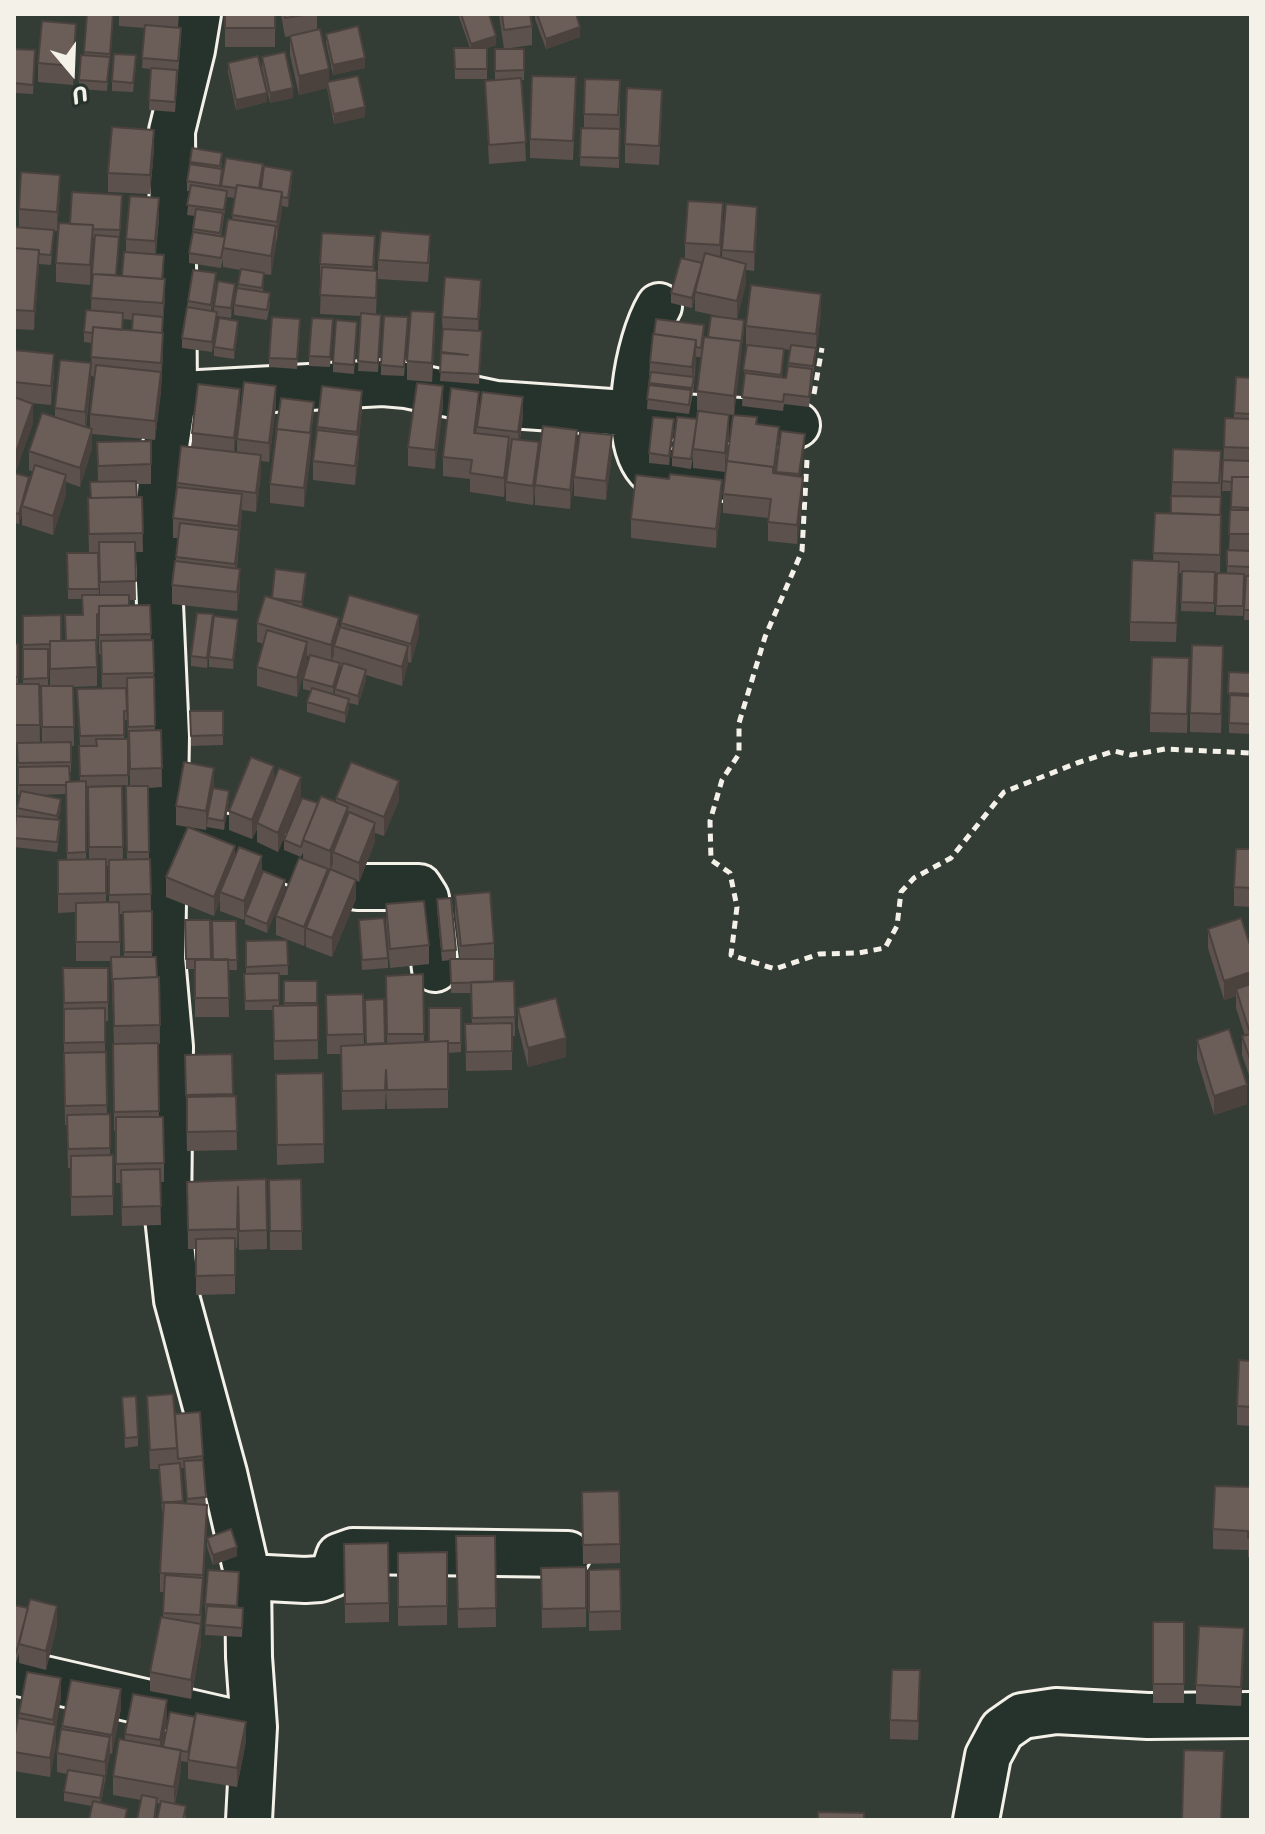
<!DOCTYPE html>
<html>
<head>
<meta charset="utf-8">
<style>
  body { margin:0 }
  #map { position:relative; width:1265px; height:1834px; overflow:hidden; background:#343c36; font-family:Sriracha,sans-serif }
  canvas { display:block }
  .frame { position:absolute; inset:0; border:16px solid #f4f1e8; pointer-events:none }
  .north { position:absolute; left:32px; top:32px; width:80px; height:80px; -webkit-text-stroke:6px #26332d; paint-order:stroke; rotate:161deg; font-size:22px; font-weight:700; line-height:32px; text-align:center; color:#f4f1e8 }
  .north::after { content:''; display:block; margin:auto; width:28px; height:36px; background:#f4f1e8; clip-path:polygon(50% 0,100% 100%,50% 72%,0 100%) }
</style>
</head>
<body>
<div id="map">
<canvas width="1265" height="1834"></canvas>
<div class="frame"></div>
<div class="north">U</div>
</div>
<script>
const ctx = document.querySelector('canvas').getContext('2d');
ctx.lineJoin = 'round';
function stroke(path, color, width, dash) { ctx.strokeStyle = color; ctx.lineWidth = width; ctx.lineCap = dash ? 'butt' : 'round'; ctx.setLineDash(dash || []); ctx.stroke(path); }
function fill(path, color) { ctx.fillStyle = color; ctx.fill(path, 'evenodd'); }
const minor = new Path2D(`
  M198 14 192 50 172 131 174 394 161 478 157 538 166 737 162 958 170 1047 168 1217 177 1300 224 1473 248 1577 249 1657 254 1727 249 1820
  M659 306C638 341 620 436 649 469L719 478
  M181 394 383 383 406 385 496 404 797 425
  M164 829 228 837 357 887H419L426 898 435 969
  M248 1577 305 1580 320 1579 333 1574 339 1556 353 1551 568 1554
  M14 1672 254 1727
  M976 1820 988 1756 1002 1730 1022 1716 1056 1711 1148 1716 1251 1715`);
stroke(minor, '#f4f1e8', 50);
stroke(new Path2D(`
  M814 394 822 348
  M807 460 802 551 765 637 739 723V754L722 780 710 821 711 860 730 873 737 907 731 955 775 969 819 954 858 953 885 948 897 926 901 892 914 878 951 858 1004 792 1077 763 1114 751 1131 755 1165 749 1251 753`), '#f4f1e8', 5, [8, 6]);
stroke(minor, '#26332d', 44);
fill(new Path2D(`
  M87 14 113 22 107 91 79 89V80L84 55Z
  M119 14H179L178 28 181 38 175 112 149 110 151 69 142 68 145 28 119 26Z
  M225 14H275V47H225Z
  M281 14H317V30L329 82 365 117 334 124 327 88 299 95 290 55V36L285 37Z
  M458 14H489L496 45 487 48V79H455L454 48H470Z
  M499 14H530L532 26V45L504 49Z
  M535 14H576L580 37 546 49 535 19Z
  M326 34 365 68 333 75 326 43Z
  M76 43 73 85 38 82V63Z
  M14 49 35 60 33 94 14 93Z
  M495 49H524V80H522L526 161 489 164 485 81 495 80Z
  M262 57 293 98 270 103 262 67Z
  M228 63 267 102 236 110 228 72Z
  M136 65 133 92 112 91V81Z
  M576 96 573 160 530 158V139Z
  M620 99 619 168 580 166 581 128H584V114Z
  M662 109 659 165 625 163V144Z
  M192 148 222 163 221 169 222 179 220 190 221 186 263 174 292 180 288 207 282 206 271 275 264 274 263 292 270 303 267 320 234 315V305L241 270 223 267V259L221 268 189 263V253L195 216 187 215 190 191H187V181ZM227 197 235 198 232 220 225 237 221 236Z
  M154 149 150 194 108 192V173Z
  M60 194 57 231H54L51 265 39 264 34 330 14 329V227H19V209Z
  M122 204 116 275 122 276 126 252V239L159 217 156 254 164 265 163 279 165 298 162 333 163 352 161 391 155 440 92 434V448L80 487 66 482V494L53 535 22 525V513L19 524 14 523V473L29 485 33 472 29 470V451L55 417V408L91 382 86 427 90 429V414L95 377 91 376 92 343 84 342V332L91 311 92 274 94 238H93L90 285 56 282V263L70 224ZM123 319 133 320 132 330H122Z
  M723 222 720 257H722V250L757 226 754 271 746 270V283L737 319 744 329 734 415 757 424 779 436 775 473H776L781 431 805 443 800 476 803 496 797 544 768 541V518L723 513V494L733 415 697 410V391L708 337 723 317 695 311V297L692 308 671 303V293L685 259V243Z
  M430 254 428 282 378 279V260Z
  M375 256 374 271 377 290 376 314 381 325 378 372 358 371 361 316 320 314 321 283H320V264Z
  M216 283 212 311H214V306L235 284 231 318 217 316 212 352 182 348V338L188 301Z
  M481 299 478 331H482L479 384 440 381 443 336 442 317Z
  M821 313 809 407 784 404 783 411 742 406 746 345V326ZM784 349 790 350 786 378 782 377Z
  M408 327 404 376 381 375V365Z
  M300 329 297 369 269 367V358Z
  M333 329 330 367 309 366V356Z
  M238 331 234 359 214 356V347Z
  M357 331 354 374 333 372V363Z
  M435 331 432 382 407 380V361Z
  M704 335 701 357H696L694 387 689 414 647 409 650 362Z
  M14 350 54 374 51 405 30 403 33 423 16 471H14Z
  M1251 378V620H1244L1246 577H1244L1243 616 1216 615 1217 574H1215L1214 612 1181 611 1182 573H1179L1176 642 1130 641V622L1153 561 1155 513H1171L1173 449 1221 470 1220 573H1227V550H1229L1232 491H1222L1225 418H1234V413Z
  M322 386 362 410 359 436V454L355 485 313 480V461Z
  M276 405 269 462 261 461V474L256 512 242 510 237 568 240 588 237 611 172 604V585L179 538H173V518L181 446 192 447V433L240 408 234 452H237V439Z
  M443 405 435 469 408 466V447Z
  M479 410 523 416 520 440 539 456 577 449 570 509 535 505V491L533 505 506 501V482L510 450 504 497 470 492V479L443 476V457Z
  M314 412 311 433V452L304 507 270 503V484Z
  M674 429 669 465 649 463V453Z
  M729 434 725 472 693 468V456L691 469 672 466V457Z
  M151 441V484H136L137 497H142L143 552H135L136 600H129V606L150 605 151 640H153L155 730H161L162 787 148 788 149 859H150L152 957 157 977H159L160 1044H158L159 1117 164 1163V1182H160L161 1225 122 1226 121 1183H116V1131H114V1044L111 961H76V912L58 913V860H67L66 794 40 795 61 809 58 820 60 830 57 852 14 847 17 808 20 795H18L17 744H14V644H18V684H23V616L61 641H65L82 615V599H68L67 553H98L99 595H100L99 553H89L88 517 90 498 98 482 97 442ZM97 623H99V654H101L102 688 77 689 80 745 97 746H79L80 782H70L69 772H71V746H74L73 687 97 686ZM48 654H50V686H48ZM39 688H41L42 743H40ZM126 692H127L128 746H129L130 786H126L127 860H123L122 786 88 787 89 859H86V786L128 785V739H124V720H127ZM106 866H109V902H106ZM120 914H123L124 957H120Z
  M612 454 606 500 574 496V477Z
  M669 479 722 499 716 548 631 538V519Z
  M306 583 302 607 339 629 341 627V623L419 634 411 663 408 662 402 686 366 675V680L358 705 349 703V708L345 723 307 712V702L311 691 303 689V679L310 657 307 656V661L297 697 257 686V667L264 644 257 642V623L272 598ZM340 667 342 668 335 689V695L333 694 340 673Z
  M213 624 207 668 191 666V656Z
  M238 629 233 669 209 667V657Z
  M1223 665 1221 733 1190 732V713Z
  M1229 672 1251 673V734L1229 733Z
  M1189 677 1187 733 1150 732V713Z
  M190 711H223V745L191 746Z
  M274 781 301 796 278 852 257 842V829L252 839 229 830V811Z
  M214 788 229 800 224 830 207 827V823L206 830 189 827 262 874 285 880 267 933 245 924V917L244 920 220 911V900L214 916 166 897V877L187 827 176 825V806Z
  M336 798 399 800 384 836 375 833V842L359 882 356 880V899L332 957 306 947V942L304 946 276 935V916L303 859V853L301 857 284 850V840L318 803H336Z
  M1251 849V907L1234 906V887Z
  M455 895 494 943V982L514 981 515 1036H512V1070L466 1071 465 1024H472L471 993H451L450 960 442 961 437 909V899L456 950V959H460L455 914Z
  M386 904 429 945V964L390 968 386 924Z
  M185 920 211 960H213L236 921 237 970H228L229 1017H195V969H186Z
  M359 920 388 958V968L362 970Z
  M1208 929 1250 945 1251 930V1081L1242 1055V1036H1245L1236 1008V996L1224 1000 1208 948Z
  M287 940 288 975H279V1006H284V981H317L318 1059 274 1060 273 1010H245L244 974H246V941Z
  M63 968H108V1021H105V1052L107 1114H110V1155H113V1215L71 1216V1168H68L67 1125H65Z
  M423 974 424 1042H429L461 1008V1052L448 1053V1108L387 1109 386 1089 385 1109 342 1110 341 1054H327L326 995 363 994 364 1045H366L365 1000 385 1044H387L386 976Z
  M518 1008 566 1057 528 1067 518 1027Z
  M1197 1040 1247 1104 1214 1115 1197 1059Z
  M232 1054 233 1097 236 1096 237 1150 187 1151 185 1055Z
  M323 1073 324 1163 277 1165 276 1074Z
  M266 1179 267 1249 239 1250 238 1206 237 1248H235V1294L196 1295V1249H188L187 1182Z
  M301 1179 302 1250H270L269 1180Z
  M1251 1361V1426L1237 1425V1406Z
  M147 1396 175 1423 200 1412 207 1524 201 1624V1643L191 1699 150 1691V1672L163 1617 164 1592H160V1573L163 1512H162L159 1469H150ZM180 1468H184L187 1504H183Z
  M122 1397 138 1437V1446L125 1448Z
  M1251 1487V1557H1248V1550L1213 1549V1529Z
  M582 1492 620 1544V1563L583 1564Z
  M456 1536H495L496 1627 458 1628Z
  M207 1538 237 1556 213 1565 207 1547Z
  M344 1544 389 1603V1622L345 1623Z
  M398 1553 447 1606V1625L398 1626Z
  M586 1567V1627L542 1628 541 1568Z
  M620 1569 621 1630 589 1631V1570Z
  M239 1581 237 1608H243L242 1637 205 1635 206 1614H205V1604Z
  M14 1605 57 1625 46 1670 19 1663V1653L16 1663H15L14 1683Z
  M1153 1622H1184V1703H1153Z
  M1244 1647 1241 1706 1196 1704V1685Z
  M920 1689 918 1740 890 1739V1720Z
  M61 1697 56 1727V1744L50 1777 14 1771V1740L19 1713Z
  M121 1708 112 1754 110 1753 101 1803 127 1820 92 1806 64 1801V1792L67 1774 57 1772V1753L62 1726Z
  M167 1719 162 1747 246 1741 237 1787 188 1779V1762L181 1761V1769L175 1804 186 1816 185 1820H157L160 1804 157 1803 155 1820H137L141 1800 113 1795V1776L125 1740V1734Z`), '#5c514c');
fill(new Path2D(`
  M76 24V43L73 85V66Z
  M580 27V37L546 49V39Z
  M496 36V45L471 53V44Z
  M365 58V68L333 75V65Z
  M329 69V88L327 82V88L299 95V76Z
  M293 88V98L270 103V93Z
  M267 93V102L236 110V100Z
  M365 107V117L334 124V114Z
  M154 130V149L150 194V175Z
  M292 171V180L288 207V198Z
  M60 175V194L57 231V212Z
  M282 192V211L277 241V222Z
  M159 198V217L155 260V241Z
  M723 203V222L720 264V245Z
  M757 207V226L754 271V252Z
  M93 225V244L90 285V265Z
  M276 226V245L271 275V256Z
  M375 236V256L373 286V267Z
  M39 250V269L34 330V311Z
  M702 263 695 297 692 308V298Z
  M746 264V283L737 320V301Z
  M216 273V283L211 315V305Z
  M165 279V298L163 322V303Z
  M481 280V299L478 338V319Z
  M235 284V293L231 318V308Z
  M821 294V313L816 353V334Z
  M217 312V322L212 352V342Z
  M435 312V331L432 382V363Z
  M744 320 741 360 734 415V396Z
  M238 321V331L234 359V350Z
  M163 333V352L161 382V363Z
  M696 340V359L692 386V367Z
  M54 354V374L51 405V386Z
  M91 363V382L85 431V412Z
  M161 372V391L155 440V421Z
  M276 386V405L269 462V443Z
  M443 386V405L435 469V450Z
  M240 389V408L234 457V438Z
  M362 391V410L359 436V454L355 485 357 432Z
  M479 392V411L474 452V433Z
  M523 397V416L518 451V432Z
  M33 404V423L16 471V452Z
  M729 415V434L725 472V453Z
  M674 419V429L669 465V456Z
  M779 427V436L774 477V467Z
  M92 429V448L80 487V468Z
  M577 430V449L570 509V490Z
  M311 433V452L304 507V488Z
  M805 434V443L799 484V474Z
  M612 435V454L606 500V481Z
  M509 437V456L504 497V478Z
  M539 442V461L533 505V486Z
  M261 455V474L256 512V493Z
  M66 475V494L53 535V516Z
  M29 477V487L22 506V513L19 524V514Z
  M803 477V496L797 544V525Z
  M722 480V499L716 548V529Z
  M242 494V514L235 583V564L238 540V526Z
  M240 569V588L237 611V592Z
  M306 573V583L302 611V602Z
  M213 614V624L207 668V658Z
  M419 615V634L411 663V644Z
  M339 618V637L334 646V654L331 664V645Z
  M238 619V629L233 669V660Z
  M307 642V661L297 697V678Z
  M408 646V665L402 686V667Z
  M340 663V673L333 697V687Z
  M366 670V680L358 705V696Z
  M349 699V708L345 723V713Z
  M274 766V785L257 823V829L252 839V820Z
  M214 768V787L206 830V811Z
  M301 777V796L278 852V833Z
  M399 781V800L384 836V817Z
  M229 791V800L224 830V821Z
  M61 799V809L57 826V816Z
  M348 807V827L333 852V864L330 870V851Z
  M375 823V842L359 882V863Z
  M235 846V865L220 892V900L214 916V897Z
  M262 856V876L244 920V901Z
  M328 869V888L306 928V942L304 946V927Z
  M285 880V890L267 933V924Z
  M356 880V899L332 957V938Z
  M1251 972V991L1236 989V996L1224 1000V981Z
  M566 1038V1057L528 1067V1048Z
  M1247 1085V1104L1214 1115V1096Z
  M207 1505V1524L203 1594V1575Z
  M237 1547V1556L213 1565V1555Z
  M203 1578 201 1643 191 1699V1680L200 1628Z
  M57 1606V1625L46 1670V1651Z
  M1244 1628V1647L1241 1706V1687Z
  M61 1678V1697L56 1727V1744L50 1777V1758L53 1738V1720Z
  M121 1689V1708L112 1754V1735Z
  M167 1700V1719L160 1759V1740Z
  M246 1722V1741L237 1787V1768Z
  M110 1737V1756L105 1781V1762Z
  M181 1750V1769L174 1806V1787Z
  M104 1776V1786L100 1808V1798Z`), '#4b423e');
const building = new Path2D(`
  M87 14H113L110 54 84 52Z
  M225 14H275V28H225Z
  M284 14H310L285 18Z
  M461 14H489L496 36 471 44Z
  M502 14H530L532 26 504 30Z
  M537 14H576L580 27 546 39Z
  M42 21 76 24 73 66 38 63Z
  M145 25 181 28 178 61 142 58Z
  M358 26 365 58 333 65 326 34Z
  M320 29 329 69 299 76 290 36Z
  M454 48H487V69H455Z
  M14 49 35 50 33 85 14 83Z
  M495 49H524V70L495 71Z
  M285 52 293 88 270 93 262 57Z
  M114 54 136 55 133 83 112 81Z
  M81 55 110 57 107 82 79 80Z
  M258 56 267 93 236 100 228 63Z
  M151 68 177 70 175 102 149 100Z
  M358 76 365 107 334 114 327 82Z
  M532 76 576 77 573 141 530 139Z
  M521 78 526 142 489 145 485 81Z
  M585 79 620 80 618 115 584 114Z
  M627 88 662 90 659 146 625 144Z
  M112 127 154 130 150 175 108 173Z
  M581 128 620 129 619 158 580 157Z
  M192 148 222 153 220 166 190 162Z
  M226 158 263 164 259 188 237 185 236 188 221 186Z
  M190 164 222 169 220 186 187 181Z
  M264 166 292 171 288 198 282 197V192L261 189Z
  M21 172 60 175 57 212 19 209Z
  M191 185 227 191 224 210 187 205Z
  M237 185 282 192 277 222 232 215Z
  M72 192 122 195 120 230 93 229V225L70 224Z
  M130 196 159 198 155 241 126 239Z
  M688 201 723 203 720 245 685 243Z
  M726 204 757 207 754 252 722 250Z
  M196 209 223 213 220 233 193 229Z
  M228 219 276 226 271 256 223 248Z
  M59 223 93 225 90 265 56 263Z
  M14 227 54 230 51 255 39 254V250L14 248Z
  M381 231 430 235 428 263 378 260Z
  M193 232 225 237 221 258 189 253Z
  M322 233 375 236 373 267 320 264Z
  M95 235 119 237 116 275 92 274Z
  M14 248 39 250 34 311 14 310Z
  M124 252 164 255 162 279 122 276Z
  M705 253 746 264 737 301 695 292Z
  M681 258 702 263 692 298 671 293Z
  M322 267 377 271 376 298 320 295Z
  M241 269 264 273 262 288 238 284Z
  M193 270 216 273 211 305 188 301Z
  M93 274 165 279 163 303 91 298Z
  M445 277 481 280 478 319 442 317Z
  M218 281 235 284 231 308 214 306Z
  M751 285 821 294 816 334 746 326Z
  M237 288 270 293 267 310 234 305Z
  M187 307 217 312 212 342 182 338Z
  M86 310 123 313 122 330 93 327V333L84 332Z
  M411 311 435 312 432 363 407 361Z
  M361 313 381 315 378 363 358 361Z
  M133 314 163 317 162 333 132 330Z
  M384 316 408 317 404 367 381 365Z
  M711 316 744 320 741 345V341L708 337Z
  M272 317 300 319 297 359 269 358Z
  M219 318 238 321 234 350 214 347Z
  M312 318 333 319 330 357 309 356Z
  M656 319 704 325 701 348 696 347V340L654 334Z
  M336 320 357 322 354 365 333 363Z
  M93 327 163 333 161 363 91 357Z
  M443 329 482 331 479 374 440 372 441 353 468 355 441 352Z
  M653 334 696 340 692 367 650 362Z
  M704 337 741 341 734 396 697 391Z
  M747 345 784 349 781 375 743 370Z
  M791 345 816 348 813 366 788 363Z
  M14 350 54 354 51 386 14 382Z
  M60 360 91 363 85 412 55 408Z
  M96 365 161 372 155 421 90 414Z
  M788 366 812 369 809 397 784 394 783 402 742 397 745 373 786 378Z
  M651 372 694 377 692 388 649 383Z
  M1236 377 1251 378V414L1234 413Z
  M244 382 276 386 269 443 237 439Z
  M417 383 443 386 435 450 408 447Z
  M198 384 240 389 234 438 192 433Z
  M649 385 691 390 689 405 647 399Z
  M322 386 362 391 357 432 317 427Z
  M451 388 479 392 474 433 509 437 504 478 470 473 472 460 443 457Z
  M482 392 523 397 518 432 477 427Z
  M14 397 33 404 16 452H14Z
  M281 398 314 402 310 433 277 429 276 433Z
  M698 411 729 415 725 453 693 449Z
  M42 413 92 429 80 468 29 451Z
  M733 415 757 417 756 424 779 427 774 467 727 461Z
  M653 417 674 419 669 456 649 453Z
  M677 417 697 419 691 459 672 457Z
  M1225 418 1251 419V448L1224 447Z
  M543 426 577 430 570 490 535 485Z
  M277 429 311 433 304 488 270 484Z
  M317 430 359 435 355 466 313 461Z
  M781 431 805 434 799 474 776 472Z
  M580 432 612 435 606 481 574 477Z
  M512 439 539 442 533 486 506 482Z
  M151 441V464L98 466 97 442Z
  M181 446 261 455 256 493 177 483Z
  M1173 449 1221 451 1219 483 1172 482Z
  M1223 460 1251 461V477H1232V482L1222 481Z
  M727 461 773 467V473L803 477 797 525 768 522 771 499 723 494Z
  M35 465 66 475 53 516 22 506Z
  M14 473 29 477 19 514 14 513Z
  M670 474 722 480 716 529 631 519 636 475 669 479Z
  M1232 477H1251V508L1231 507Z
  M136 481 137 497 91 498 90 482Z
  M177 487 242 494 238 526 173 518Z
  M1171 496 1221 497 1220 515 1171 513Z
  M142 497 143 533 89 534 88 498Z
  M1230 510H1251V534H1229Z
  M1155 513 1221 515 1220 555 1153 553Z
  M180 523 239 530 235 564 176 557Z
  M99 542H135L136 581 100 582Z
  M1227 550 1251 551V567L1227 566Z
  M67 553H98L99 589H68Z
  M1132 560 1179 562 1176 623 1130 622Z
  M175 561 240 569 237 592 172 585Z
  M275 569 306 573 302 602 272 598Z
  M1182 571 1215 572 1214 603 1181 602Z
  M1217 573 1244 574 1243 606H1216Z
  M1246 576H1251V610H1244Z
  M82 595H129V606H99V614H97V644L96 640 66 641 65 615H83Z
  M349 595 419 615 411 644 341 623Z
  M265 596 339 618 331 645 257 623Z
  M150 605 151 634 99 635V606Z
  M197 613 213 614 207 658 191 656Z
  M61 615V641H50V644L23 645V616Z
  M214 616 238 619 233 660 209 657Z
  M340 627 408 646 402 667 334 646Z
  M267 630 307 642 297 678 257 667Z
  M96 640 97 667 50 669V641Z
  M153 640 154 673 102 674 101 641Z
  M14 644H18V677H14Z
  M1192 645 1223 646 1221 714 1190 713Z
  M23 649H48V678L23 679Z
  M310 655 340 663 333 687 303 679Z
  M1152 657 1189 658 1187 714 1150 713Z
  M343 663 366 670 358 696 335 689Z
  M1229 672 1251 673V694L1228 693Z
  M154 677 155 726 128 727 127 678Z
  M14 684H39L40 725H14Z
  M41 686H73L74 727H42Z
  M126 688 127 711H124V735L80 736 77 689Z
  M312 688 349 699 345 713 307 702Z
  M1230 695 1251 696V724L1229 723Z
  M190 711H223V735L191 736Z
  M161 730 162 768 130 769 129 731Z
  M96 739H128V775L80 776 79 746H97Z
  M71 742V762L18 763 17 743Z
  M251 757 274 766 252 820 229 811Z
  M184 762 214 768 206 811 176 806Z
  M351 762 399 781 384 817 336 798Z
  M69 766 70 782H66V785H18V767Z
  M279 768 301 777 278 833 257 823Z
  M86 781V852L67 853 66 782Z
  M122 786 123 847H89L88 787Z
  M126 786H148L149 852H127Z
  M213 788 229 791 224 821 207 818Z
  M21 791 61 799 57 816 17 808Z
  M321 796 348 807 330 851 303 840Z
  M302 798 318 803 303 840 301 847 284 840Z
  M349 812 375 823 359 863 333 852Z
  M16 816 60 820 57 842 14 838Z
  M188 827 235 846 214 897 166 877Z
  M239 847 262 856 244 901 220 892Z
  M1236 849H1251V888L1234 887Z
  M299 858 328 869 304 927 276 916Z
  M106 859V893L58 894V860Z
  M150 859 151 894 109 895V860Z
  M330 869 356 880 332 938 306 928Z
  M263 871 285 880 267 924 245 915Z
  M490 892 494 943 461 946 455 895Z
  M451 898 456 950 442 951 437 899Z
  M424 901 429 945 390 949 386 904Z
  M119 902 120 942H76V903Z
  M152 911V952H124L123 912Z
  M384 918 388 958 362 960 359 920Z
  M1241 918 1251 948V972L1224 981 1208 929Z
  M185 920H210L211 959H186Z
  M212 921H236L237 960H213Z
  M287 940 288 965 246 967V941Z
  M111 957H156L157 977 113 979V981H112Z
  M228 959 229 998H195V960Z
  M450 959H494V982L451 983Z
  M63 968H108V1002L64 1003Z
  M279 973V1000L245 1001 244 974Z
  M423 974 424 1034H387L386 976Z
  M159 977 160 1025 114 1026 113 979Z
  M284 981H317V1003H284Z
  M514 981 515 1017 472 1018 471 982Z
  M1251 984V1029L1249 1030 1236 989Z
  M363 994 364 1034 327 1035 326 995Z
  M556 998 566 1038 528 1048 518 1008Z
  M384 999 385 1043 366 1044 365 1000Z
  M318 1005V1040L274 1041 273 1006Z
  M105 1008V1042L64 1043V1009Z
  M429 1008H461V1043H448V1041L429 1042Z
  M512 1023V1051L466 1052 465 1024Z
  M1229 1029 1247 1085 1214 1096 1197 1040Z
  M1251 1034V1062L1242 1036Z
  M448 1041V1089L387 1090 386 1070 385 1090 342 1091 341 1046Z
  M158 1043 159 1111 114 1112 113 1044Z
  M106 1052 107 1105 65 1106 64 1053Z
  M232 1054 233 1094 186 1095 185 1055Z
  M323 1073 324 1144 277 1145 276 1074Z
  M236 1096 237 1131 187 1132V1097Z
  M110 1114V1148L68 1149 67 1115Z
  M116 1117H163L164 1163 116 1164Z
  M113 1155V1196L71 1197V1156Z
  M160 1169 161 1206 122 1207 121 1170Z
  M266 1179 267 1230 239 1231 238 1187 237 1229 188 1230 187 1182Z
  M301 1179 302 1231H270L269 1180Z
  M235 1238V1275L196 1276V1239Z
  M1239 1360 1251 1361V1407L1237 1406Z
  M173 1394 177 1448 150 1450 147 1396Z
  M136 1396 138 1437 125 1438 122 1397Z
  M200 1412 203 1456 178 1459 175 1414Z
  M203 1460 206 1497 187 1499 184 1461Z
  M180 1463 183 1501 162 1503 159 1465Z
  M1215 1486 1251 1487V1538H1248V1531L1213 1529Z
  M619 1491 620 1544 583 1545 582 1492Z
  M164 1502 207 1505 203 1575 160 1573Z
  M231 1529 237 1547 213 1555 207 1538Z
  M456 1536H495L496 1608 458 1609Z
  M388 1543 389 1603 345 1604 344 1544Z
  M447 1552V1606L398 1607V1553Z
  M586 1567V1608L542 1609 541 1568Z
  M620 1569 621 1611 589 1612V1570Z
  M208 1570 239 1572 237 1606 205 1604Z
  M165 1575 203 1578 200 1615 163 1613Z
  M30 1599 57 1606 46 1651 19 1644Z
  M14 1605 28 1608 16 1653H14Z
  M207 1606 243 1608 242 1628 205 1625Z
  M161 1617 201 1624 191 1680 150 1672Z
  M1153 1622H1184V1684H1153Z
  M1199 1626 1244 1628 1241 1687 1196 1685Z
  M892 1670H920L918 1721 890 1720Z
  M27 1672 61 1678 53 1720 19 1713Z
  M71 1680 121 1689 112 1735 62 1726Z
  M133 1694 167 1700 160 1740 125 1734Z
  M170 1712 195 1717 188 1752 163 1747Z
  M196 1713 246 1722 237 1768 188 1760Z
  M18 1718 56 1725 50 1758 14 1752V1740Z
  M61 1729 110 1737 105 1762 57 1753Z
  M119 1739 181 1750 174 1787 113 1776Z
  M1184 1750 1224 1751 1221 1820H1182Z
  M68 1770 104 1776 100 1798 64 1792Z
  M142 1795 157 1798 154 1820H137Z
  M93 1801 127 1809 125 1820H89Z
  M161 1801 186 1806 183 1820H157Z
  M818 1812 864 1813V1820H818Z`);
fill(building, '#6b5e58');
stroke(building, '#4b423e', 2);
</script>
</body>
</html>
